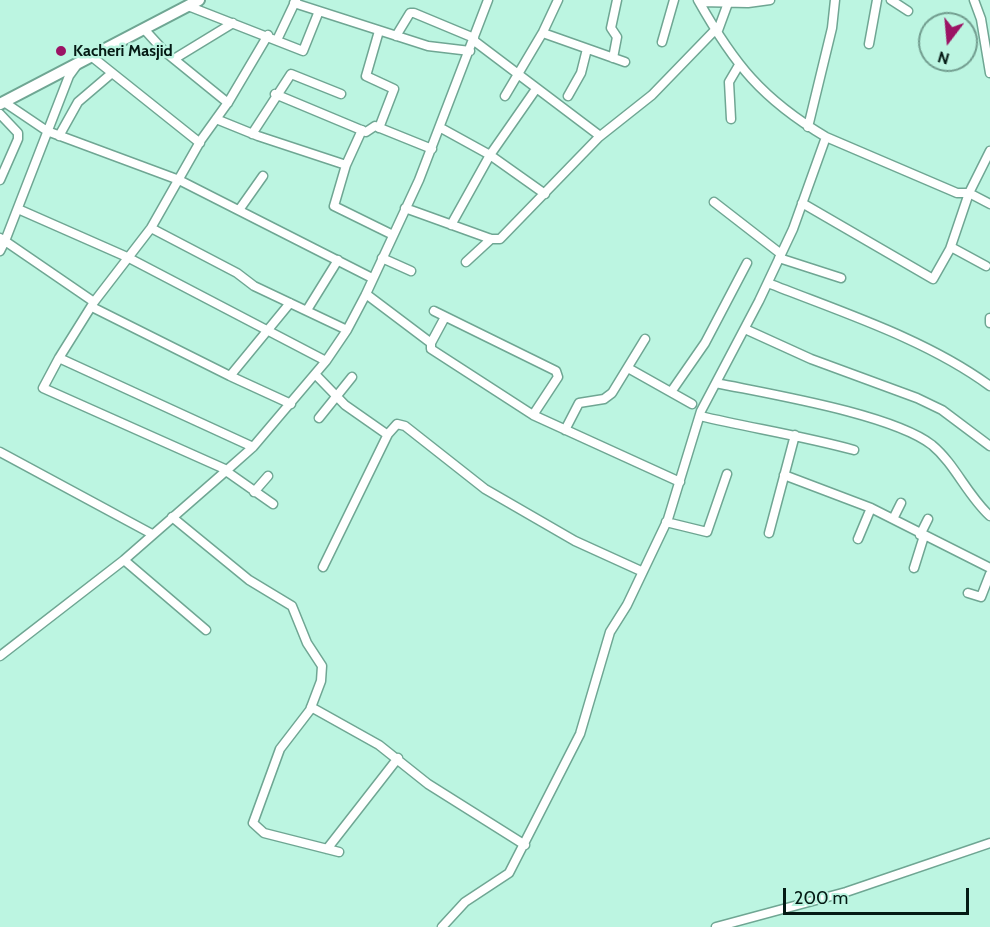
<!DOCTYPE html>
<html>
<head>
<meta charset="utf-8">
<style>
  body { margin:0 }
  #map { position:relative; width:990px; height:927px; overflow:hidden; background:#bcf5e1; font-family:Cabin,sans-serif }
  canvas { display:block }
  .north { position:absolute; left:918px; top:12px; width:60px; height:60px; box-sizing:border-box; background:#bcf5e1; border:2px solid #729d8f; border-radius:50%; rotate:196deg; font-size:16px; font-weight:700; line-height:24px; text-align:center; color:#041a14 }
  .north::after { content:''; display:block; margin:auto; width:21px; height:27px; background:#9b1364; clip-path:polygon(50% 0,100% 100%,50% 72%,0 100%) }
  .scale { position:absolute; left:783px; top:888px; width:186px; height:27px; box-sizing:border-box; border:3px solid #041a14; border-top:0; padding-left:8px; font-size:18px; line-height:21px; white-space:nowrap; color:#041a14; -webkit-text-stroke:4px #bcf5e1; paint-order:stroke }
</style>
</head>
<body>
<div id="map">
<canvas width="990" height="927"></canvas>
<div class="north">N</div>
<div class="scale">200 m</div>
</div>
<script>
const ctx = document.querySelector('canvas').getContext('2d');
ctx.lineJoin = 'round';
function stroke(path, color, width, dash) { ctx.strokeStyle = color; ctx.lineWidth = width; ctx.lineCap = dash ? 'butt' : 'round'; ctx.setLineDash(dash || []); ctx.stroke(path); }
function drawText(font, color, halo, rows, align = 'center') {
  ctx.font = font + ' Cabin,sans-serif'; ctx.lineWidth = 5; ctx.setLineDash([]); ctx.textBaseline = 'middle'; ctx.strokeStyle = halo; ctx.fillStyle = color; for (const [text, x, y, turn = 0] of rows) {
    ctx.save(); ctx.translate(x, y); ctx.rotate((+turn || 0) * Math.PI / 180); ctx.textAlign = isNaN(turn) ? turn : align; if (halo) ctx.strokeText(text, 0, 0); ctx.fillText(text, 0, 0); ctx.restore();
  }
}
const minor = new Path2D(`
  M698 0C734 64 762 99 826 137L957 193H969L990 204
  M891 0 908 11
  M974 0 981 19 990 73
  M700 2 748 3 770 0
  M294 3 428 46 470 51
  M188 6 303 51 319 11
  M144 29 164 51 228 103
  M543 33 625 62
  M717 33 728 3
  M396 36 410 13H414L474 38
  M277 40 296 0
  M473 40 600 136
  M662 42 674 0
  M869 44 877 0
  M91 56 200 143
  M613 58 617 37 611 28 617 0
  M174 59 233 23
  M77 65 69 76 5 241 94 302 59 358 253 447
  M275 94 366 132 375 126 432 149
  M505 96 543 32 558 0
  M568 96 581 73 587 49
  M4 102 47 131 179 180 372 278
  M0 114 18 133V139L0 180
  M216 119 258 136 346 165
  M731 119 729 82 739 65
  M808 127 832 28 835 0
  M379 128 394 89 366 76 379 31
  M441 128 490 155 545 194
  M362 130 346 165 334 206 393 235
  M252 134 291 74 341 94
  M59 136 78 102 112 73
  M714 202 781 254
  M802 203 933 279 950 249 969 193 990 151
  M405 208 491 239H500L599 137 652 95 715 30
  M18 209 127 257 326 361
  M239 210 263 176
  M451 225 490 155 536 89
  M151 228 237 273 254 286 347 330
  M0 238 5 241 0 251
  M951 247 986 266
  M382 258 411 271
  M779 258 841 278
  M466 262 491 239
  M768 283C841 312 926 339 990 386
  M366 294 431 343V349L533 415 680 482
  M94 302 151 228 201 140 229 101 268 35
  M92 307 230 376 291 404
  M307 310 338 260
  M434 311 556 371 558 377 533 415
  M990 318V323
  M745 329 811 359 917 398 942 410 990 446
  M431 343 445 317
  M59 358 43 388 227 470
  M628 368 692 404
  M315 374 345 405 385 433 388 434 397 424 405 426 485 489 575 541 641 571
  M230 376 290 303
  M716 383C769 394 892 414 932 445 955 464 967 495 990 516
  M671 392 705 343 747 263
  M700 416C751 428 803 436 854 450
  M319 418 352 377
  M565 430 579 403 604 399 612 393 645 339
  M0 452 152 534
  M226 471 273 504
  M784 475 871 508 990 568
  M254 492 268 476
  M172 517 249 580 292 606 307 643 322 666 321 681 310 710 280 749 253 823 264 833 339 852
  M893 519 901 503
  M666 522 707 532 727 474
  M769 533 795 435
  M920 535 928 519
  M858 539 871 508
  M124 560 206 630
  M323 567 388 434
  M914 568 924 536
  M968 593 981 597 990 574
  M0 656 124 560 227 470 253 447 326 361 347 330 366 294 419 180 488 0
  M311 707 379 745 428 784 525 845
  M327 849 398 758
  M442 927 465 902 509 873 580 734 610 632 627 605 668 519 701 411 759 301 793 229 826 137
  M716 927 846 892 990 843`);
const major = new Path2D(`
  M0 104 199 0`);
stroke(minor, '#6fa693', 11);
stroke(major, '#6fa693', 14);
stroke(minor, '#fff', 8);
stroke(major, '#fff', 10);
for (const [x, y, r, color] of [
  [61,51,6,"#9b1364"]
]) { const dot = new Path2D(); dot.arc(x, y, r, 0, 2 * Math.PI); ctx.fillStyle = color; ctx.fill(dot); stroke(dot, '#bcf5e1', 2); }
drawText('bold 16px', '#041a14', '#bcf5e1', [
  ["Kacheri Masjid",73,51]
], 'left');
</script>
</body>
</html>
